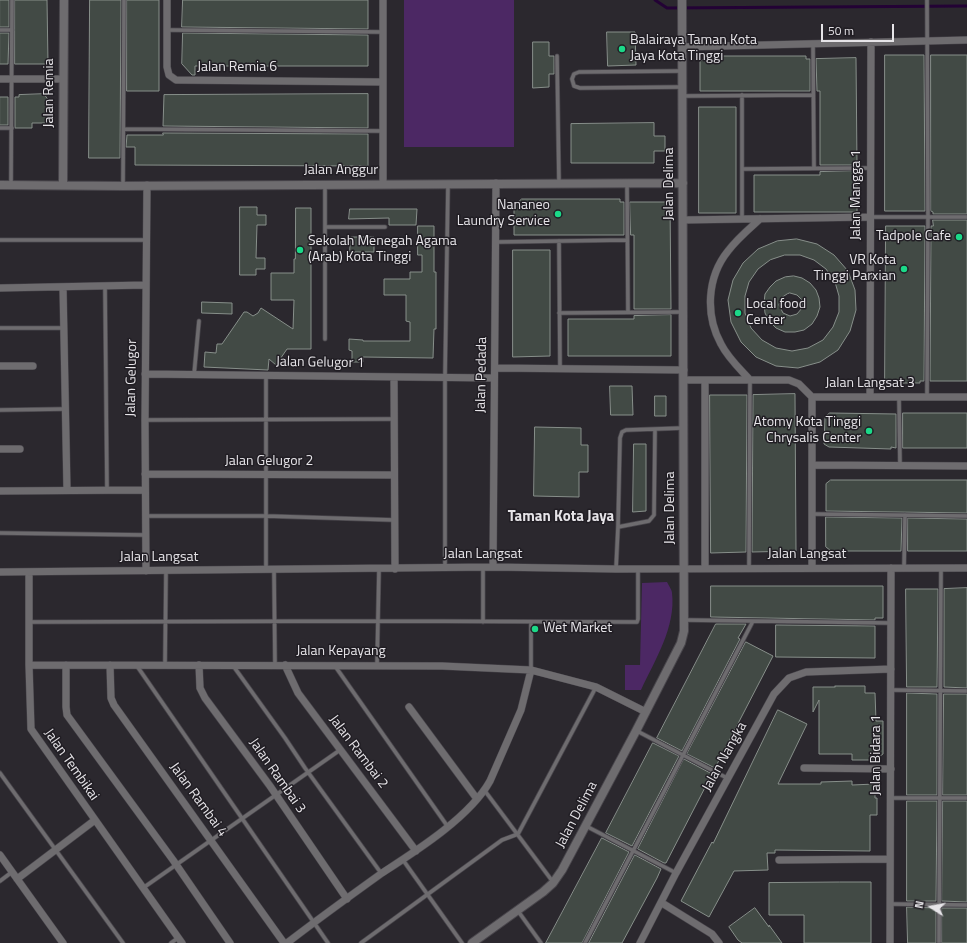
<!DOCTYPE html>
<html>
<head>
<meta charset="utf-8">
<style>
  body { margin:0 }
  #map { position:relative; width:967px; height:943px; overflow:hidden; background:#2b282e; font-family:"Titillium Web",sans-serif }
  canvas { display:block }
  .north { position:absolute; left:911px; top:887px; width:40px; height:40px; -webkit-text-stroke:3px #211e24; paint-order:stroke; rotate:281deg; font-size:11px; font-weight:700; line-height:16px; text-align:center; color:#e6e4e8 }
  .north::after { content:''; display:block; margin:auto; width:14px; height:18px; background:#e6e4e8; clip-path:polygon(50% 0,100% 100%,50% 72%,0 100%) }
  .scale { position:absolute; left:821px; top:24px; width:73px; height:18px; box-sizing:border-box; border:2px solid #e6e4e8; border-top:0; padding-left:5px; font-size:12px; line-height:14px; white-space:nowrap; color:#e6e4e8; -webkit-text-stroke:3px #211e24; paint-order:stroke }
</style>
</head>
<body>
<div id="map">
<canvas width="967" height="943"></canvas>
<div class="north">N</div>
<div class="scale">50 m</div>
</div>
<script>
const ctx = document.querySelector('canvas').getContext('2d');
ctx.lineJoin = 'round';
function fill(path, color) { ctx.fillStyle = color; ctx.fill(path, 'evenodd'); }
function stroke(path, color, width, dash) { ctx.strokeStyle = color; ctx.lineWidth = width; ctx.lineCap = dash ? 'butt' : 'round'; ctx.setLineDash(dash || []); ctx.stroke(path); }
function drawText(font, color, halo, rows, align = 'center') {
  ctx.font = font + ' "Titillium Web",sans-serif'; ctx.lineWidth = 3; ctx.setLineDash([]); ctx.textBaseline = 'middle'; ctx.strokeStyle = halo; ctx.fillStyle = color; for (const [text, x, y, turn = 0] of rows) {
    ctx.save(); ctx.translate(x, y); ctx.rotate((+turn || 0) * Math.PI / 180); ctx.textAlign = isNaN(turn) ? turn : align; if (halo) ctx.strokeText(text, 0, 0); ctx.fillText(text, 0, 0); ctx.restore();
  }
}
fill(new Path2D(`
  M404 0H514V147H404Z
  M667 582C669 586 672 590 672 593 676 627 655 660 641 690H625V665H640L642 583Z`), '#4c2864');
stroke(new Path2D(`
  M655 0 667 8 967 6`), '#230235', 3);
const building = new Path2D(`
  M0 0H9V27H0Z
  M15 0H47L48 64H15Z
  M90 0H121L120 158H89Z
  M127 0H159V91H127Z
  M183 0H368V29L182 27Z
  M607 32H635L636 65 608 66Z
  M0 33H9L8 64H0Z
  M183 33 368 35V66H195V75H192L182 64Z
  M533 42H549V56H554V74H549V87L533 88Z
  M885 55H924L925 211H885Z
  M931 55H967V214H933V212L931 211Z
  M708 56H806V59H810V91H700V62Z
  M856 58 857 165H820V91H817L816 59Z
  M44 94 49 101 48 123H32V128H15V97H19V95Z
  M368 94V128L163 126 164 95Z
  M0 97H8V125H0Z
  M699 107H736V213H699Z
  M654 123V136H665V151H654V163H571V124Z
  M163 133 368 134V166L135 165V147H126L127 135H163Z
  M857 171V212H754V175H820V172Z
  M522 199H620V202H624V235H514V206Z
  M630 202H670L671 309H634V235H631Z
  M240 207H257V215H266V225H257L256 258H265V269H256V275H240Z
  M296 208H311V349H287L276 365 269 359 268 370 204 367 205 352 216 353 217 344H222L244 312H247L253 316 258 313 261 308 293 329 294 300H271V273H294V259H295Z
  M350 209H417L416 225H389V218L349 219Z
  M933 220H967V381H930L931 226H933Z
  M418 226H434V272H436V329H434L433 358 363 357V362H352V351L349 350V339L363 340V341H410V322L406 321V295H384V279H410V272H422V255H418Z
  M886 226H925L924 381H920V383H885Z
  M351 237H374V252H350Z
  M797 239 817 244 834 255 848 271 855 290 856 310 850 331 838 350 820 362 798 368 776 366 756 357 741 342 731 322 728 300 733 280 743 263 758 249 777 241ZM785 255H800L814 260 826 269 835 282 839 296V312L833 327 823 340 808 348 792 351 776 348 762 340 751 328 745 313V296L749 282 758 269 770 260Z
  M513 250H550V356L513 357Z
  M794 276 802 278 810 283 816 290 819 298 820 307 817 316 812 324 804 330 795 332H785L776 328 769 321 765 313 764 303 765 294 770 287 776 281 785 277ZM790 293 797 295 802 300V308L797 314 790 316 783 313 779 305 781 298 787 294Z
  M202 302 232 303V314L202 313Z
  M671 315V356H568V319H634V316Z
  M610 386H632L633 415H611Z
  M795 394 796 551 752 552 753 395Z
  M710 395H747L746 552 711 553Z
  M655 396H666V416H655Z
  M830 413 896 414V448L891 447V449L829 447 824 444 825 417Z
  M903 413H967V448H903Z
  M535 427 581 428V445H588V472H579V497L534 496Z
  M634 444H646V511L633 512Z
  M831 480H967V513L826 511V484Z
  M826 517 902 518 901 551H831L826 547Z
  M908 518 967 519V551H908Z
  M711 586H883V618H875V620L711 617Z
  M967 588V688L944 687V589Z
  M906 589H938L937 687H907Z
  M716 624H746L738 638 740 639 682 751 657 738Z
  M776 625 875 626V658L776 657Z
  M746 642 773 656 715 768 687 754Z
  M835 686H865V693H875L876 721H883V754L874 760H852V754H819V700L813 712V687H835Z
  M907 693 937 694V795H907Z
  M944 694H967V795H943Z
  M778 710 807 724 778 784H821V782L852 781V785L875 784V798H877V815H870V851L775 850V853H767L768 870 734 871 709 917 681 901 712 842 713 843Z
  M653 743 679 756 632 846 606 833Z
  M684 759 712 774 666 863H664L638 849Z
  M907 801H937L936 901H907Z
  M943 801H967V902L942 901Z
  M602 838 629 852 582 943H546Z
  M635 855 661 869 657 878 622 943H589Z
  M840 882H871V943H804V915H769V883Z
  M907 907 936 908V943H908Z
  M755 908 769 927V925L782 943H742L738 940 729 927Z
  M942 908H967V943H942Z`);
fill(building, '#424a45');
stroke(building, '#878f8a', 1);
const service = new Path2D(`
  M927 0 928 217 927 397
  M0 30H12
  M167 30 383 32
  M813 43 814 168
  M557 56 559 183
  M682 71 579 72 574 74 572 79 574 86 580 88 682 87
  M742 95V219
  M682 96 813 95
  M0 128H12
  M124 129 383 131
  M742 169 870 168
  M627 183 628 312
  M11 185 12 0
  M123 186 124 0
  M870 217H967
  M325 227H385
  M0 240H146
  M559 241 560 369
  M496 242 627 240
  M105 286 107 490
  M559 313 682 312
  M0 328H64
  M325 339V184
  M194 375 199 321
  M899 397 900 466
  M0 410 65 409
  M145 420 394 419
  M812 514 967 516
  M145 516H266L394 520
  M618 527 649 521 654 515 655 430
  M0 533 146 535
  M445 567V377L448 184
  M483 568V622
  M749 568 750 380
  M904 568 905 515
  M616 569 618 527 620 438 622 432 626 430 683 428
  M266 570V376
  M274 570 275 665
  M685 620 891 623
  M29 622 378 621 637 622 638 619V569
  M165 665 166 571
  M137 666 328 943
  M335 666 448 827
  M377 666 379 569
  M234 667 285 738 305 768 381 873
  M531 670V622
  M891 690 967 691
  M637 731 727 778
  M0 773 123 943
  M485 791 553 882
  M890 798H967
  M586 826 676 873
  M403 860 462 943
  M0 881 12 872
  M143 888 340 750
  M890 904 967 905
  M518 911 541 943
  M171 943 178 938
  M361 943 502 840 518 834 596 687
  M585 943 753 621
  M939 943 941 568`);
const minor = new Path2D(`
  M167 0V67L169 75 176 80 383 82
  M682 47 967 40
  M0 79H63
  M383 184V0
  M683 220 870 217
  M63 287 67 490
  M0 288 146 285
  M0 366H33
  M495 368 684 370
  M145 374 494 378
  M394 377 395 569
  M684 380H789L799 384 812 397H967
  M750 380C740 369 728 358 721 344 705 315 707 277 728 251 737 239 749 229 760 219
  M870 397 871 42
  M0 449H20
  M813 465 967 466
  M145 474 394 475
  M0 491 145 490
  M493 567 496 183
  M705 568V381
  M812 568V397
  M146 571 145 420 147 185
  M0 572 493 567 616 569 967 568
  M29 572V665L31 729 182 943
  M29 665 442 666 531 670 596 687 646 712
  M66 665V707L67 715 173 860 230 943
  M110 665 111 698 114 705 284 943
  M199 665 200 688 205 698 270 786 347 899
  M285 665 298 693 416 851
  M409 707 477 799
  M804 768 891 769
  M0 855 63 943
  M779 860 890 859
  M17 879 95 820
  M662 903 712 934 719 943
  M287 943C318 919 350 896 382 873 416 851 470 817 490 781L521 710 531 670
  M640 943 676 873 774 694 789 678 806 672 891 669
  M890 943 891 568`);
const tertiary = new Path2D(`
  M0 185 123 186 683 183
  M63 185 64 0
  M472 943 543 892 553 883 562 870 636 731 681 643 684 631 682 0`);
stroke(service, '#49464c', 5);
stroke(minor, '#49464c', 8);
stroke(tertiary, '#49464c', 10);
stroke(service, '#6e6c6f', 3.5);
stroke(minor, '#6e6c6f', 7);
stroke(tertiary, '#6e6c6f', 8);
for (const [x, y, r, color] of [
  [622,49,4,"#1bd988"],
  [558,214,4,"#1bd988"],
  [959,237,4,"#1bd988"],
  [300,250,4,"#1bd988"],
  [904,269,4,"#1bd988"],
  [738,313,4,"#1bd988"],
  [869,431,4,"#1bd988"],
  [535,629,4,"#1bd988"]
]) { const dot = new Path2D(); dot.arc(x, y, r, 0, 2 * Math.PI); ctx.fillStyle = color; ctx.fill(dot); stroke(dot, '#211e24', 1.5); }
drawText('14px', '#e6e4e8', '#211e24', [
  ["Balairaya Taman Kota",630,41],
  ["Jaya Kota Tinggi",630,57],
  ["Nananeo",550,206,"right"],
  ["Laundry Service",550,222,"right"],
  ["Tadpole Cafe",951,237,"right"],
  ["Sekolah Menegah Agama",308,242],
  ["(Arab) Kota Tinggi",308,258],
  ["VR Kota",896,261,"right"],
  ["Tinggi Parxian",896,277,"right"],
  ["Local food",746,305],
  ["Center",746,321],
  ["Atomy Kota Tinggi",861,423,"right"],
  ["Chrysalis Center",861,439,"right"],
  ["Wet Market",543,629]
], 'left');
drawText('14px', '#e6e4e8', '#211e24', [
  ["Jalan Remia 6",237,68],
  ["Jalan Remia",50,93,-90],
  ["Jalan Anggur",341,171],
  ["Jalan Delima",670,184,-90],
  ["Jalan Mangga 1",857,195,-90],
  ["Jalan Gelugor 1",320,363,1],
  ["Jalan Pedada",482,375,-89],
  ["Jalan Gelugor",132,378,-89],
  ["Jalan Langsat 3",870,384],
  ["Jalan Gelugor 2",269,462],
  ["Jalan Delima",671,508,-90],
  ["Jalan Langsat",483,555],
  ["Jalan Langsat",807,555],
  ["Jalan Langsat",159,558],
  ["Jalan Kepayang",341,652],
  ["Jalan Rambai 2",358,752,53],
  ["Jalan Bidara 1",877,755,-90],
  ["Jalan Nangka",725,757,-61],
  ["Jalan Tembikai",71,765,55],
  ["Jalan Rambai 3",277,776,55],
  ["Jalan Rambai 4",198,800,54],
  ["Jalan Delima",577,815,-62]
]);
drawText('bold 15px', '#e6e4e8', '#211e24', [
  ["Taman Kota Jaya",561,517]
]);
</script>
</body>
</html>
